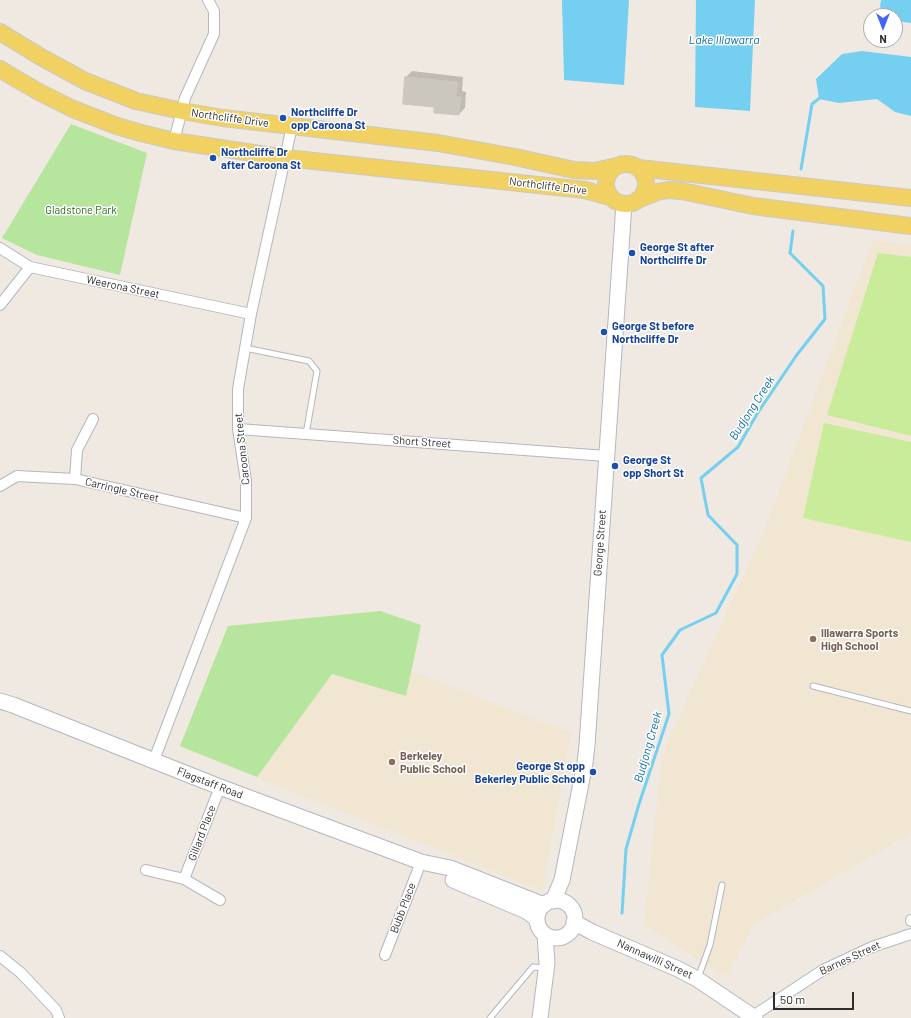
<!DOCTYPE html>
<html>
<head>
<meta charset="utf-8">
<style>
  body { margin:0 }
  #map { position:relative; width:911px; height:1018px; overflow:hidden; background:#efe9e1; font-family:Barlow,sans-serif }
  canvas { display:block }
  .north { position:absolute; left:863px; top:8px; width:40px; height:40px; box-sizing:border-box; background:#fff; border:1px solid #ababab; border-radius:50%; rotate:180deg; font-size:11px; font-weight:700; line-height:16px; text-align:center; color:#2e2e2e }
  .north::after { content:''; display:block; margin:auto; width:14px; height:18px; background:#4264fb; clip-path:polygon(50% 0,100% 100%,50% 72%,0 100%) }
  .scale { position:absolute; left:773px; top:992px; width:81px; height:18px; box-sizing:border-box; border:2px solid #2e2e2e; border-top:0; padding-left:5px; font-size:12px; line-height:14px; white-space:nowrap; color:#2e2e2e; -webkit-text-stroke:3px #fff; paint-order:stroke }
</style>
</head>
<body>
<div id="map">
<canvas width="911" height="1018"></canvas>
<div class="north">N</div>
<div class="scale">50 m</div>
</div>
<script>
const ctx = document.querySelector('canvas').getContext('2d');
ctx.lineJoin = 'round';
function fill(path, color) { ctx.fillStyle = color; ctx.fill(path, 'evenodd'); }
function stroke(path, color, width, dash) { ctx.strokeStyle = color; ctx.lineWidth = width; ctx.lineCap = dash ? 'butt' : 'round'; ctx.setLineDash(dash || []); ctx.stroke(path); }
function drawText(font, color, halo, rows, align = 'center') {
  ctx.font = font + ' Barlow,sans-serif'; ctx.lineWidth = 3; ctx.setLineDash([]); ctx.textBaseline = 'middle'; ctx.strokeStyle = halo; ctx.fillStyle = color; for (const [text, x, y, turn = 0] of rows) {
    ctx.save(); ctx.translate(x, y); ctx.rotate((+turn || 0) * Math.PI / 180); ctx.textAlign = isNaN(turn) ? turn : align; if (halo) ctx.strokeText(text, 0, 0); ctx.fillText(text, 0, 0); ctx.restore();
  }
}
fill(new Path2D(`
  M873 240 911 245V833L753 925 726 977 644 925 662 755 767 524Z
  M380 611 421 625 412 671 571 733 542 891 180 747 228 626Z`), '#f0e6d1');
fill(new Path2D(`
  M71 124 147 153 120 275 37 255 2 238Z
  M380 611 421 625 406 696 332 674 257 777 180 746 228 626Z`), '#b6e59e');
fill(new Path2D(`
  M878 253 911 257V436L827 415Z
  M824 423 911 442V542L803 518Z`), '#c9ec9a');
fill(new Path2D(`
  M562 0H629L624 85 564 80Z
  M696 0H755L750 111 695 107Z
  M881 0H911V23L896 21 895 16H890L880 7Z
  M862 51 911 57V116L895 112 877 99 839 103 819 99 816 79 842 54Z`), '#75cff0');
fill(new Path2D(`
  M412 71 463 77 462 91 466 92 465 108 459 114 436 106 406 77Z`), '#0003');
stroke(new Path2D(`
  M801 169 812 104 821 97
  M622 913 626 849 639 804 669 714 662 655 680 630 716 613 737 574V545L708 515 701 478 738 447 757 414 796 356 825 319 823 286 790 253 793 231`), '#75cff0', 3);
const building = new Path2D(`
  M405 77 458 82 456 97H461L459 115 434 113V107L403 104Z`);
fill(building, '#cbc7bf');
stroke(building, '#cbc5ba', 1);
const lane = new Path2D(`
  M245 348 309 361 317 371 306 434
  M813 686 911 711
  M698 978 710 945 722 885
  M490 1018 533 967 545 968`);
const street = new Path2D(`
  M174 141 185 98 214 34V11L208 0
  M0 248 30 267 251 314
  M0 305 30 267
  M238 429 606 456
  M75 479 77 450 93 419
  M0 486 17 476 75 479 246 518
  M154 760 246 518V481L238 429V389L251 314 292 126
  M146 870 184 879 220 900
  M184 879 220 787
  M911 920V921
  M385 955 421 862
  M0 956 21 973 56 1010 59 1018
  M753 1016 823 970 872 947 911 934`);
const secondary = new Path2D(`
  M0 701 13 705 220 787 421 862 450 868 544 905
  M453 880 526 911 537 919
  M537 919a19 19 0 1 1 38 0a19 19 0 1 1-38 0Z
  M553 901 562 880 585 763 587 745 624 204
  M574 922 592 932 678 969 697 979 755 1018
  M540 1018 547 963 545 935`);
const primary = new Path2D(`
  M0 32 41 57 85 81 136 101 182 111 223 118 438 143 515 157 574 170 595 171 617 166
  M0 69 8 74 39 92 73 109 117 126 141 133 174 141 286 158 585 190 610 197
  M606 184a20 20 0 1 1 40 0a20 20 0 1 1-40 0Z
  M638 168 911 198
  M640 199 657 192 668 190 682 191 753 206 911 226`);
stroke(lane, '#b4b7c1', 7);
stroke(street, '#b4b7c1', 12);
stroke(secondary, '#b4b7c1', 17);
stroke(primary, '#c9c9c9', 18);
stroke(lane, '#fff', 5);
stroke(street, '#fff', 10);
stroke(secondary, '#fff', 15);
stroke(primary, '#f2d163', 16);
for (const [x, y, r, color] of [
  [283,118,4,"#1a4fb4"],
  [213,158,4,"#1a4fb4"],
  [632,253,4,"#1a4fb4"],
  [604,332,4,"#1a4fb4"],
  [615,466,4,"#1a4fb4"],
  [813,639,4,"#8d6e63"],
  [392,762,4,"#8d6e63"],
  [593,772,4,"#1a4fb4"]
]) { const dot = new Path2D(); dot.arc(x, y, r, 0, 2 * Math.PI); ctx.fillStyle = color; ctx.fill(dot); stroke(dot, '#fff', 1.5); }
drawText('bold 11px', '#164399', '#fff', [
  ["Northcliffe Dr",291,112],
  ["opp Caroona St",291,125],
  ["Northcliffe Dr",221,152],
  ["after Caroona St",221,165],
  ["George St after",640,247],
  ["Northcliffe Dr",640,260],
  ["George St before",612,326],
  ["Northcliffe Dr",612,339],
  ["George St",623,460],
  ["opp Short St",623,473],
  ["George St opp",585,766,"right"],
  ["Bekerley Public School",585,779,"right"]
], 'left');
drawText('11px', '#2e2e2e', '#fff', [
  ["Northcliffe Drive",230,118,8],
  ["Northcliffe Drive",548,186,7],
  ["Weerona Street",123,287,12],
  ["Short Street",422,442,4],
  ["Caroona Street",242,449,-96],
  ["Carringle Street",122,490,13],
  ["George Street",600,543,-86],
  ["Flagstaff Road",210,783,21],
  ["Gillard Place",202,833,-69],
  ["Bubb Place",403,908,-69],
  ["Barnes Street",850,958,-25],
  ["Nannawilli Street",655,959,24]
]);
drawText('11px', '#2c6e1b', '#fff', [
  ["Gladstone Park",81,210]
]);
drawText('bold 11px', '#785e54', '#fff', [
  ["Illawarra Sports",821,633],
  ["High School",821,646],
  ["Berkeley",400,756],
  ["Public School",400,769]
], 'left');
drawText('italic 12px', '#0d6fa3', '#fff', [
  ["Lake Illawarra",724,40],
  ["Budjong Creek",752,408,-57],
  ["Budjong Creek",648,747,-74]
]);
</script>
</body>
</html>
